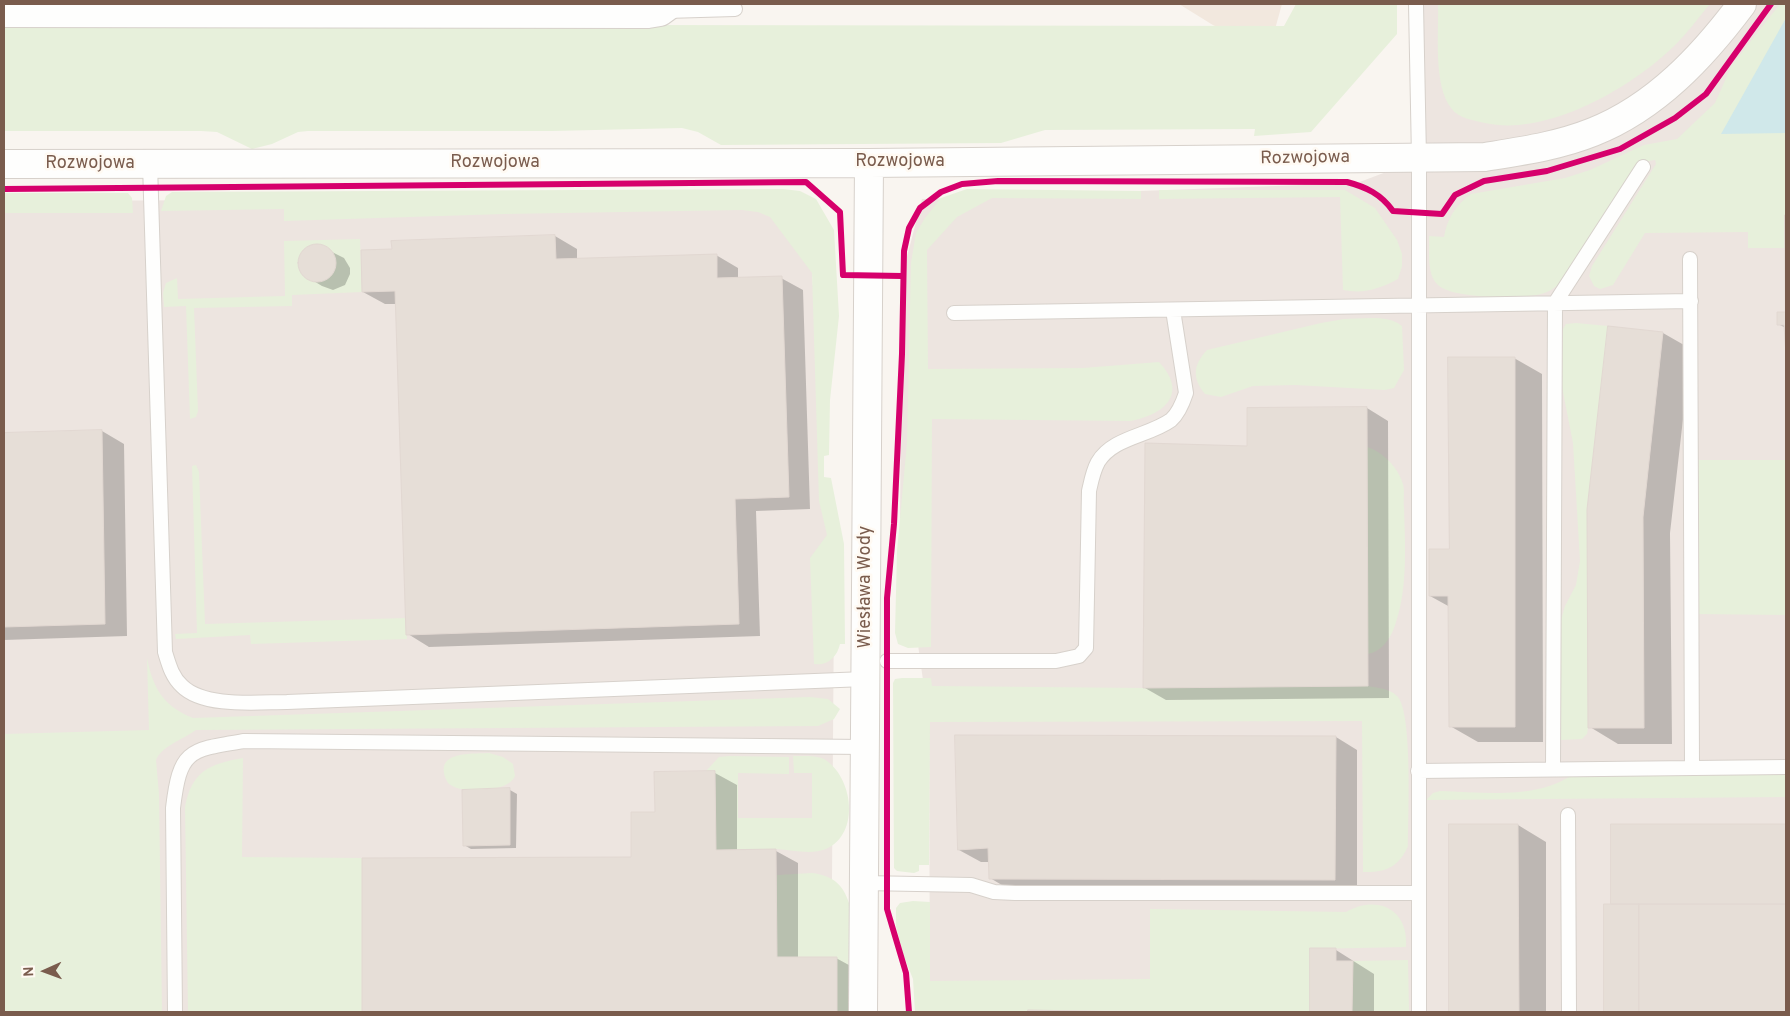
<!DOCTYPE html>
<html>
<head>
<meta charset="utf-8">
<style>
  body { margin:0 }
  #map { position:relative; width:1790px; height:1016px; overflow:hidden; background:#f9f5f0; font-family:Overpass,sans-serif }
  canvas { display:block }
  .frame { position:absolute; inset:0; border:5px solid #7a5c4d; pointer-events:none }
  .north { position:absolute; left:20px; top:946px; width:50px; height:50px; -webkit-text-stroke:4px #fffaf3; paint-order:stroke; rotate:268deg; font-size:14px; font-weight:700; line-height:20px; text-align:center; color:#7a5c4d }
  .north::after { content:''; display:block; margin:auto; width:18px; height:22px; background:#7a5c4d; clip-path:polygon(50% 0,100% 100%,50% 72%,0 100%) }
</style>
</head>
<body>
<div id="map">
<canvas width="1790" height="1016"></canvas>
<div class="frame"></div>
<div class="north">N</div>
</div>
<script>
const ctx = document.querySelector('canvas').getContext('2d');
ctx.lineJoin = 'round';
function fill(path, color) { ctx.fillStyle = color; ctx.fill(path, 'evenodd'); }
function stroke(path, color, width, dash) { ctx.strokeStyle = color; ctx.lineWidth = width; ctx.lineCap = dash ? 'butt' : 'round'; ctx.setLineDash(dash || []); ctx.stroke(path); }
function drawText(font, color, halo, rows, align = 'center') {
  ctx.font = font + ' Overpass,sans-serif'; ctx.lineWidth = 5; ctx.setLineDash([]); ctx.textBaseline = 'middle'; ctx.strokeStyle = halo; ctx.fillStyle = color; for (const [text, x, y, turn = 0] of rows) {
    ctx.save(); ctx.translate(x, y); ctx.rotate((+turn || 0) * Math.PI / 180); ctx.textAlign = isNaN(turn) ? turn : align; if (halo) ctx.strokeText(text, 0, 0); ctx.fillText(text, 0, 0); ctx.restore();
  }
}
fill(new Path2D(`
  M1179 4H1282L1267 58 1208 22Z`), '#f2e8de');
fill(new Path2D(`
  M1419 4H1786V1012H930L929 722 900 519 902 276 922 199 1357 183 1418 160Z
  M795 198 809 209 823 482 834 604 832 878 837 1012H4V201Z`), '#ede5e0');
fill(new Path2D(`
  M1296 4H1397V34L1311 132 1254 136 1255 129 1045 130 1001 143 721 145 698 132 682 128 552 131H308L298 132 272 144 252 149 217 132 201 131H4V24L1284 26Z
  M1438 4H1710C1698 18 1687 34 1673 47 1631 88 1546 137 1485 123 1473 120 1459 119 1451 108 1433 85 1439 32 1438 4Z
  M1780 4H1786L1785 248H1748V232L1645 233 1613 285 1600 289 1594 286 1589 276 1592 266 1656 164 1655 160 1642 162 1564 280C1557 286 1550 292 1541 294 1522 299 1452 299 1438 285 1426 274 1430 251 1429 236L1444 237C1447 218 1456 205 1471 194L1565 178 1590 170 1644 145 1677 139 1715 103 1732 65Z
  M783 189 800 191 816 199 834 230 839 316 830 400 829 455 824 456V477L831 478 844 544 845 644H840C837 657 828 666 814 664L810 558 827 535 819 501 812 273 770 217 758 212 742 210 503 214 284 221V209L161 211 166 196 172 192Z
  M967 189 1141 191V199L992 198 957 217 927 250 928 369 1083 368 1159 362C1189 394 1164 415 1130 421L932 419 931 647 908 648 898 644 895 633 897 551 907 443 911 263 916 233 925 218 941 198Z
  M1159 190H1345L1375 208 1397 240 1402 254V266L1398 279C1379 289 1364 294 1343 290L1340 197 1159 199Z
  M4 193H128L132 198 133 213H4Z
  M360 239 362 292 292 295V306L194 308 198 411 196 417 190 419 186 306 164 307 163 293 166 283 177 278 178 299 285 296 284 241Z
  M1344 319C1361 319 1388 314 1402 326L1404 370 1394 388 1385 390 1295 385 1253 386 1221 397 1205 394C1192 378 1193 365 1207 350L1321 323Z
  M1576 323 1608 326 1587 510 1588 728 1587 734 1582 739 1561 740 1558 738V630L1565 606 1576 585 1580 561 1573 443 1561 382 1563 329 1566 324Z
  M1367 447C1383 452 1398 467 1403 484 1405 491 1403 500 1404 507 1405 543 1408 587 1396 622 1392 636 1383 652 1367 654Z
  M1694 460H1786V615L1693 614Z
  M196 465 199 472 205 624 406 618 407 639 251 644 250 635 176 639 175 634 197 633 192 466Z
  M147 658C153 688 163 706 193 718L810 697 828 699 840 709 834 719 818 726 196 730C182 740 162 746 156 760L159 794 162 1012H4V734L149 730Z
  M902 678H931L932 686 1143 688 1368 686C1378 688 1388 688 1397 696 1413 711 1408 820 1408 846 1399 867 1385 873 1363 872L1362 721 930 722 929 865H919V871L914 873 897 871 894 868 893 683 895 679Z
  M489 753 503 757 513 764 515 776C508 793 460 795 448 783 431 751 470 754 489 753Z
  M729 756 789 757V774L738 773V818H812V773H794L793 756C802 756 816 755 824 759 853 776 861 834 826 849 811 855 792 850 777 849 757 849 736 850 716 850L715 772 706 771 719 757Z
  M243 758 242 857 362 858V1012H188L185 807C192 771 209 764 243 758Z
  M1786 772V797L1426 800 1433 793 1440 791C1482 792 1535 800 1572 775Z
  M812 873C833 876 843 884 849 903L848 1012H837L836 957H777V875Z
  M913 901 930 902V981L1150 979V909L1346 912C1377 894 1409 909 1406 947L1310 949V1012L1028 1010V1012H915L913 979 903 954 896 926V908L900 903Z
  M1408 960 1409 1012H1352L1353 961Z`), '#e7f0db');
fill(new Path2D(`
  M1786 18V133L1721 134Z`), '#d0e8ea');
fill(new Path2D(`
  M1786 216V354V328L1778 324 1786 314Z
  M555 236 577 249V260L716 255 738 268V279L781 278 803 290 810 509 756 511 760 636 429 647 408 634 397 304H385L363 292 393 250V242Z
  M318 245 344 258 350 268V274L345 285 333 290 322 286 307 277 300 268 303 252Z
  M1663 333 1691 349 1670 533 1672 744H1618L1590 727Z
  M1514 358 1542 374 1543 742H1478L1450 726V607L1430 596 1450 551Z
  M1367 408 1388 421 1389 698 1166 700 1145 688 1248 447Z
  M102 431 124 444 127 636 4 640V434Z
  M1336 737 1357 750V892L1012 891 990 878V862H981L959 850Z
  M655 773H715L737 785V851H776L798 863V958H836L858 970V1012H364L363 859 632 858 656 813Z
  M510 790 517 794 516 848 471 849 464 845Z
  M1518 825 1546 842V1012H1451L1450 826Z
  M1613 826H1786V1012H1605V905H1613Z
  M1311 950H1336L1374 974V1012H1311Z`), '#0003');
const building = new Path2D(`
  M1785 215H1786V355L1784 325H1777V312H1785Z
  M555 235 556 259 717 254V278L782 276 789 497 735 499 739 624 406 635 395 291 362 292 361 250 392 249 391 241Z
  M298 263a19 19 0 1 1 38 0a19 19 0 1 1-38 0Z
  M1608 326 1663 332 1643 517 1644 728H1588L1587 510Z
  M1448 357H1515V727H1449L1448 596H1429V549H1449Z
  M1367 407 1368 686 1143 688 1145 443 1247 446V408Z
  M102 430 105 624 4 627V433Z
  M955 735 1336 736 1335 880 989 879 988 848 958 850Z
  M715 771 716 850 776 849 777 957H837V1012H362V858L631 857V812H655L654 772Z
  M510 788V845L463 846 462 790Z
  M1449 824H1518L1519 1012H1449Z
  M1611 824H1786V904H1611Z
  M1604 904H1639V1012H1604Z
  M1639 904H1786V1012H1639Z
  M1310 948H1336V961H1353L1352 1012H1310Z
  M1028 1010 1129 1012H1028Z`);
fill(building, '#e6ded7');
stroke(building, '#e2d8d2', 1);
const service = new Path2D(`
  M1416 4 1419 158V1012
  M666 11 735 9
  M150 164 165 652C169 665 172 677 182 686 204 708 258 702 287 702L865 679
  M1690 259 1692 768
  M954 313 1691 301
  M887 661H1056L1079 656 1086 648 1089 491C1091 482 1093 471 1098 462 1113 437 1149 436 1171 420 1179 413 1183 402 1186 393L1173 310
  M1553 769 1555 303 1643 167
  M1418 771 1786 767
  M1568 815 1569 1012
  M863 883 971 885 994 892 1015 893H1419
  M175 1012 173 808C180 750 188 750 244 741L865 747`);
const minor = new Path2D(`
  M4 13 648 14 660 12 671 4`);
const tertiary = new Path2D(`
  M4 164 869 163 1485 157C1522 151 1558 146 1593 132 1656 107 1703 56 1742 4
  M863 1012 869 163`);
stroke(service, '#d7d1cb', 16);
stroke(minor, '#d7d1cb', 30);
stroke(tertiary, '#d7d1cb', 30);
stroke(service, '#fefefd', 14);
stroke(minor, '#fefefd', 28);
stroke(tertiary, '#fefefd', 28);
stroke(new Path2D(`
  M4 189 806 182 840 212 843 275 902 276
  M909 1012 906 973 887 909V598L894 524 902 354 904 251 909 228 920 208 941 192 962 184 998 181 1347 182C1366 187 1381 194 1393 211L1442 214 1455 195 1484 181 1547 171 1620 149 1675 118 1706 94 1771 4`), '#d6006c', 6);
drawText('18px', '#7a5c4d', '#fffaf3', [
  ["Rozwojowa",1305,159,-1],
  ["Rozwojowa",900,162],
  ["Rozwojowa",495,163],
  ["Rozwojowa",90,164],
  ["Wiesława Wody",866,587,-90]
]);
</script>
</body>
</html>
